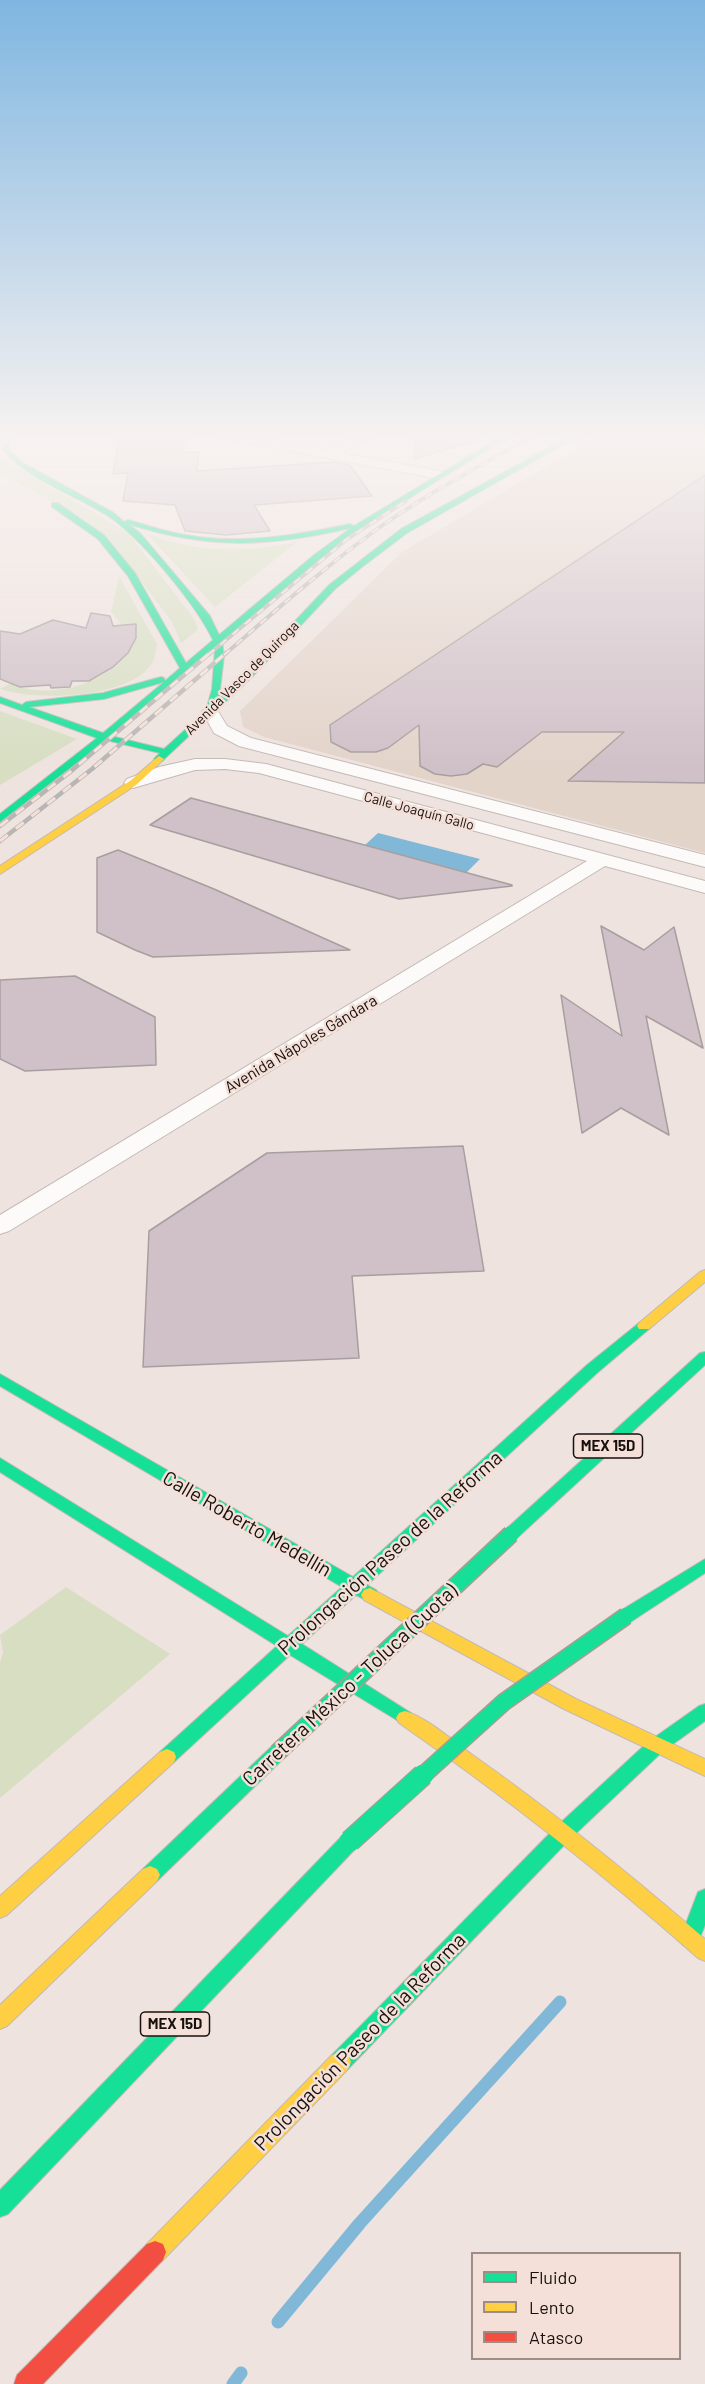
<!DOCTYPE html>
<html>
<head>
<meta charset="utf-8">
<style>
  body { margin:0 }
  #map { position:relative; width:705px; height:2384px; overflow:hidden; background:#eee3de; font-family:Barlow,sans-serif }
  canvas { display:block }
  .legend { position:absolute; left:471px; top:2252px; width:210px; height:108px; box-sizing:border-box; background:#f4e0d8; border:2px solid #9c8d87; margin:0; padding:8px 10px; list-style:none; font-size:18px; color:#17110e }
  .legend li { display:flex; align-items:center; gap:12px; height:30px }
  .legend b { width:30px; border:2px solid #9c8d87 }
</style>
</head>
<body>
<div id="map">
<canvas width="705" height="2384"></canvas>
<ul class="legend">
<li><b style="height:8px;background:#16e098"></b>Fluido</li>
<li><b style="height:8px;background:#ffcf43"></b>Lento</li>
<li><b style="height:8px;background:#f24e42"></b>Atasco</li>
</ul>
</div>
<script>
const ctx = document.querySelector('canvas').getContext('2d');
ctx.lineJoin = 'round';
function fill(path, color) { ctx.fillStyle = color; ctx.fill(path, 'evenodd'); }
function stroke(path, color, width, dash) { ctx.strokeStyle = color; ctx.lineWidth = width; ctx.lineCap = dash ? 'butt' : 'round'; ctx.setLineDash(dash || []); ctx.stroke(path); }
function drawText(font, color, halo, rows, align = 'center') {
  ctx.font = font + ' Barlow,sans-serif'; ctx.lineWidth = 5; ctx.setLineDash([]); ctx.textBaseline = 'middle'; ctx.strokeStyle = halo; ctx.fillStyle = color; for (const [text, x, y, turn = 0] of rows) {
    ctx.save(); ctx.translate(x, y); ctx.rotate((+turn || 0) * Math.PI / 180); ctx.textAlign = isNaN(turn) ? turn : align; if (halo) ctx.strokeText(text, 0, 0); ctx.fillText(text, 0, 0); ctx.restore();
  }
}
fill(new Path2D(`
  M601 434H705V853L264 737 243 727 240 711 402 552Z`), '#e3d4ca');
fill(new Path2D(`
  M0 457 128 533 195 620 198 630 181 643 172 622 108 537 83 518 0 473Z
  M146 533C192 553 249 552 297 542L215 607Z
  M119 576 157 644C156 651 155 660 150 666 125 699 35 701 0 689L11 683C53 705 136 677 136 624L122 625 111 612Z
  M0 711 77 739 0 785Z
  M66 1587 170 1654 0 1798V1663L3 1652 0 1635Z`), '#d7dec2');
fill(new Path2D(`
  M378 833 480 859 466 873 365 845Z`), '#82b8d7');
stroke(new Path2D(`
  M278 2322 360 2223 560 2002
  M233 2384 241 2373`), '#82b8d7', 13);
const building = new Path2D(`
  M120 434H182L185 436 183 452H199L197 471 335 462 350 465 372 496 254 505 270 531 226 535 185 531 175 505 123 501 128 473 113 474Z
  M416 434H478L479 440 414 459Z
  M705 475V783L568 781 624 732H542L497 767 483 764 467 774 451 776 435 774 420 766 419 725 388 748 376 752H351L331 742 330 725Z
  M91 613 110 616 113 626 136 624V638L128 653 113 667 89 681H72L70 687 51 688 50 685 20 687 0 679V631L20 634 53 620 86 628Z
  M191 798 512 885V886L399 899 150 825Z
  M118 850 214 889 350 950 153 957 135 950 97 932V858Z
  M601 926 644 950 674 927 703 1048 646 1016 669 1135 621 1108 582 1133 561 995 622 1036Z
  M75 976 155 1017 156 1065 25 1071 0 1059V980Z
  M463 1146 484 1271 352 1276 359 1358 143 1367 149 1231 267 1153Z`);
fill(building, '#d0c0c8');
stroke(building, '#a79f9f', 1.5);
const street = new Path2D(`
  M213 434H238L327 450 361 434H376L341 453 440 471 446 475 440 479 219 438Z
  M485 434H507L511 437 505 441Z
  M210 706 216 708 227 726 251 738 705 855V867L239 746 214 733 202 711Z
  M195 759H225L266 764 705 881V893L605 866 9 1231 0 1234V1215L587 861 259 773 225 769 195 770 133 788 124 783 127 779 159 767Z`);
const fast = new Path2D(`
  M3 434H9L10 451 21 462 114 513 124 522 128 520C147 525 166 532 186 535 241 545 296 535 350 524L354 526 505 434H513L366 525 320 559 222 641 224 656 219 698 246 673 329 585 401 529 574 434H582L407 533 362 567 335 589 252 677 162 761 154 759 160 753 106 740 0 822V814L97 738 0 703V697L22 705 26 702 103 693 161 677 164 678 165 681 180 668 128 576 98 539 52 507V503H58L104 535 135 573 186 663 213 640C196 604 141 538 108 516 75 495 29 480 4 451ZM128 524C210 550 268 547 351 528L314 555 219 635 210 616 140 533ZM215 648 212 689 206 711 164 749 111 736ZM164 682 103 733 29 707 104 699Z
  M644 1321 651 1326 649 1329 597 1373 367 1585 376 1590 379 1595 376 1600 370 1602 356 1595 302 1644 411 1713 414 1718 411 1723 405 1725 290 1655 174 1762 167 1765 160 1762 158 1757 160 1752 277 1646 0 1472V1458L288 1636 342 1587 0 1386V1374L353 1577 587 1365 639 1323Z
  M705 1352V1365L517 1538 511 1540 505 1538 503 1534 505 1530 700 1353Z
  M705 1559V1573L632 1621 626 1623 620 1621 617 1616 620 1611Z
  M705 1704V1721L662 1752 571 1838 348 2069 340 2072 332 2069 329 2062 332 2055 557 1826 648 1742 699 1706Z
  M277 1745 284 1748 286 1753 284 1758 157 1881 150 1884 143 1881 140 1875 143 1869 270 1748Z
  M350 1833 357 1835 360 1841 357 1847 8 2214 0 2217V2190L343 1835Z
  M705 1889V1925L697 1945 690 1948 683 1945 680 1939 698 1892Z`);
const slow = new Path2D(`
  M159 756 164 759 162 761 136 785 0 874V866L130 781Z
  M705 1270V1282L649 1329H639L637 1326 639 1323 700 1272Z
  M370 1588 576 1699 705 1759V1776L564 1709 364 1600 361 1595 364 1590Z
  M405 1711C428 1718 454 1742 474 1756 555 1813 631 1875 705 1939V1961L698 1958C603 1874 503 1795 399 1723L396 1718 399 1713Z
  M167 1749 174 1752 176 1757 174 1762 7 1915 0 1918V1896L160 1752Z
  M150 1866 157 1869 160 1875 157 1881 7 2026 0 2029V2005L143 1869Z
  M340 2052 348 2055 351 2062 348 2069 163 2260 155 2263 147 2260 144 2252 147 2244 332 2055Z`);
const jam = new Path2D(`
  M155 2241 163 2244 166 2252 163 2260 43 2384H14L17 2375 147 2244Z`);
stroke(street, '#c3bab6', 2);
stroke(fast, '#c3bab6', 2);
stroke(slow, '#c3bab6', 2);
stroke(jam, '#c3bab6', 2);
fill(street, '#fcfbfa');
fill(fast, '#16e098');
fill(slow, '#ffcf43');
fill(jam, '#f24e42');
const railFar1 = new Path2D(`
  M208 655 347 539 406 501
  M224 655C275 611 326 566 380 527 430 492 484 463 538 434`);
const rail = new Path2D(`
  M0 826 70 772 210 653
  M0 841 92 769 226 653`);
stroke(railFar1, '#b8b5b4', 4);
stroke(rail, '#b8b5b4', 4.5);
stroke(railFar1, '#f4e0d8', 2, [8]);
stroke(rail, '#f4e0d8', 3, [10]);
const fastBridgeFar1 = new Path2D(`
  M277 1753 511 1534
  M421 1777 504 1702 626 1616`);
const fastBridge = new Path2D(`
  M350 1841 423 1775`);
stroke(fastBridgeFar1, '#aa9d93', 19, []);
stroke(fastBridge, '#aa9d93', 23, []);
stroke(fastBridgeFar1, '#16e098', 16);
stroke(fastBridge, '#16e098', 21);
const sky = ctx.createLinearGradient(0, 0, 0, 768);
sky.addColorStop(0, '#7fb6e1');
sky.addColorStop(0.57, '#f7f2f0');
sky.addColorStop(1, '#f7f2f000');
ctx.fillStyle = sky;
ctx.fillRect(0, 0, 705, 768);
drawText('14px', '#17110e', '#f4e0d8', [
  ["Avenida Vasco de Quiroga",242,678,-45],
  ["Calle Joaquín Gallo",419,811,15]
]);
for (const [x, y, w] of [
  [608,1446,69],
  [175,2024,69]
]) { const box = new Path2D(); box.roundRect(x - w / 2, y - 12, w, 24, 4.5); ctx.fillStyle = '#f4e0d8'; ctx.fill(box); stroke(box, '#17110e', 1.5); }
drawText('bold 15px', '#17110e', null, [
  ["MEX 15D",608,1446],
  ["MEX 15D",175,2024]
]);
drawText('16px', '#17110e', '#f4e0d8', [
  ["Avenida Nápoles Gándara",301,1044,-31]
]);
drawText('20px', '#17110e', '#f4e0d8', [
  ["Calle Roberto Medellín",247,1524,30],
  ["Prolongación Paseo de la Reforma",390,1553,-42],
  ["Carretera México - Toluca (Cuota)",350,1685,-43],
  ["Prolongación Paseo de la Reforma",360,2042,-46]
]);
</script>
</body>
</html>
